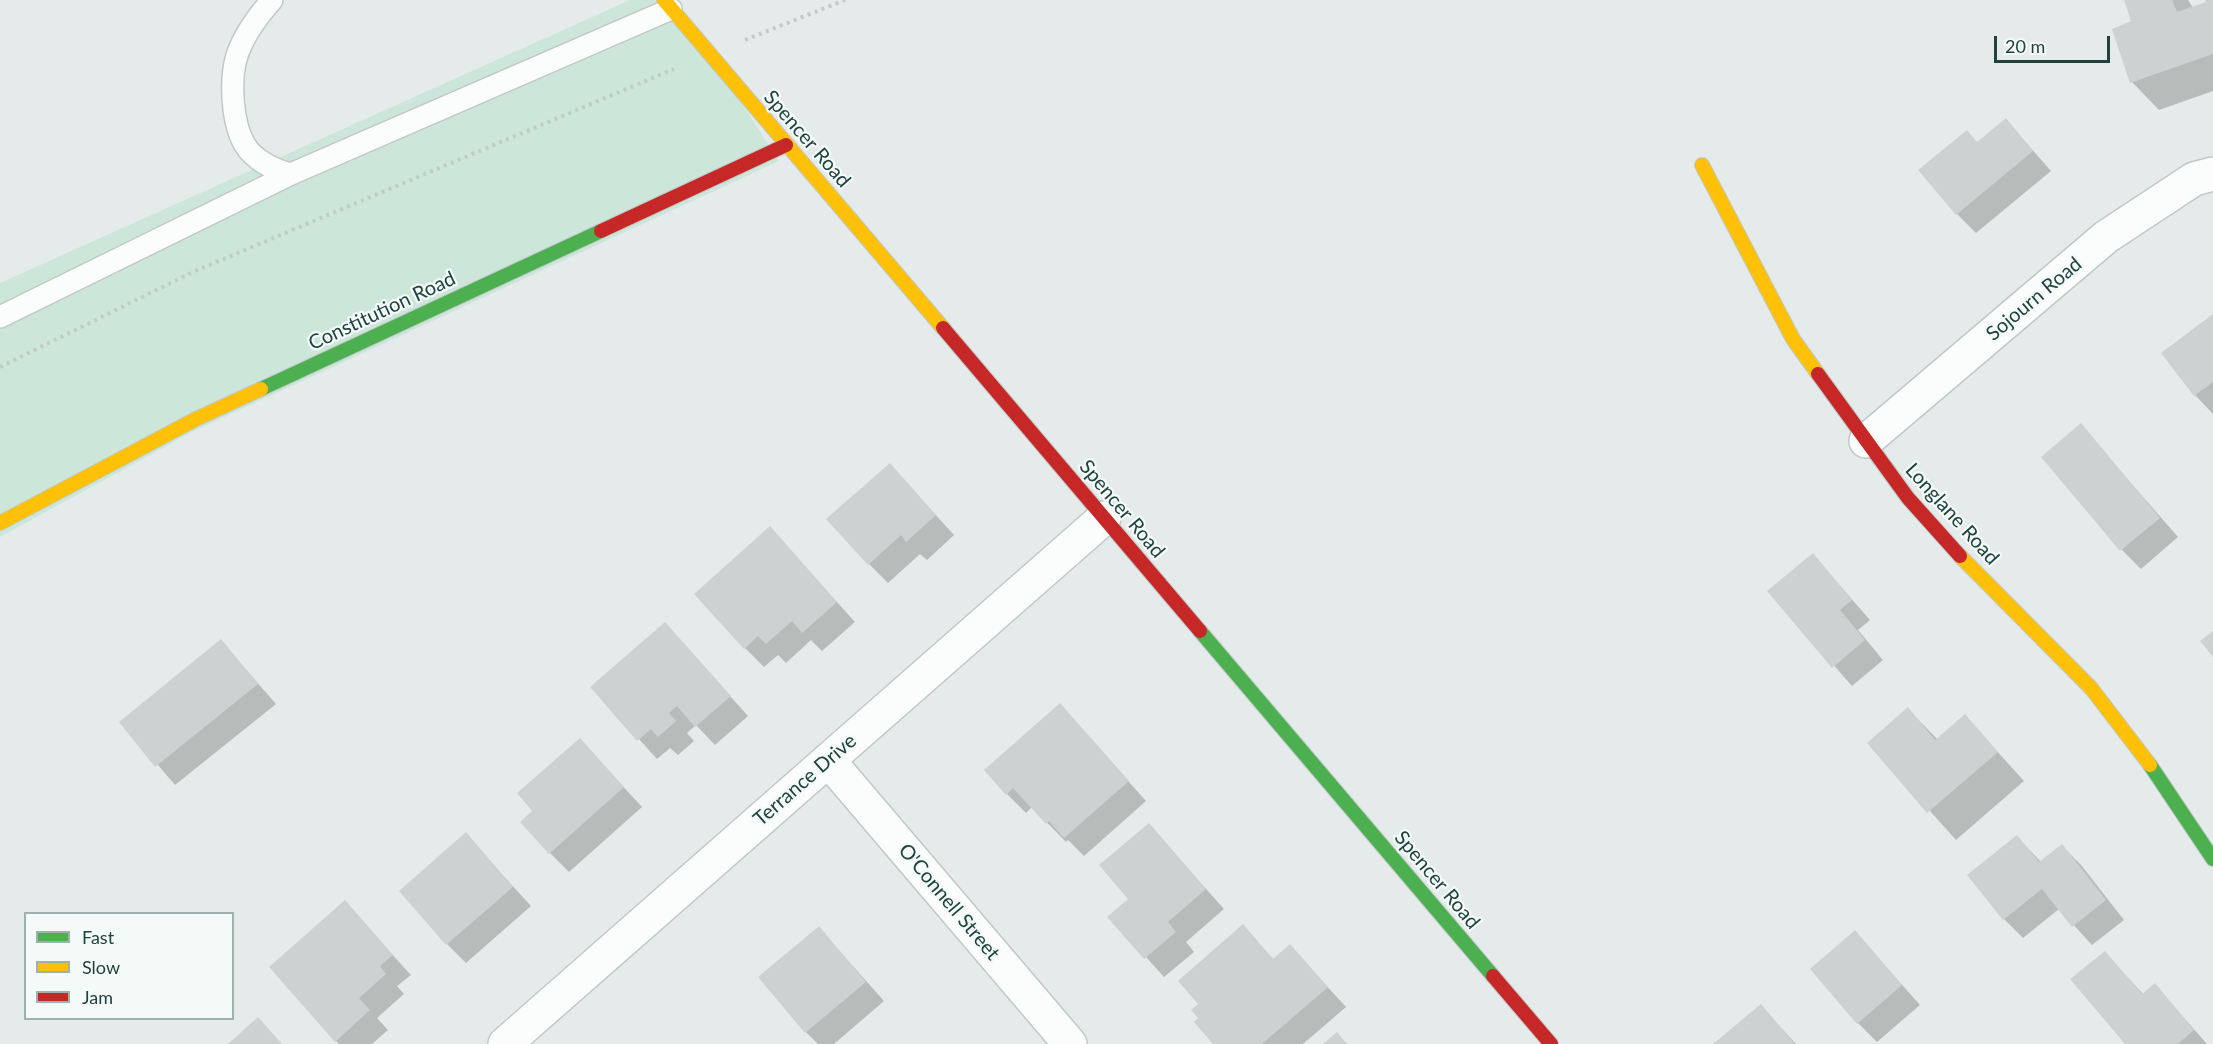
<!DOCTYPE html>
<html>
<head>
<meta charset="utf-8">
<style>
  body { margin:0 }
  #map { position:relative; width:2213px; height:1044px; overflow:hidden; background:#e5ebea; font-family:Lato,sans-serif }
  canvas { display:block }
  .legend { position:absolute; left:24px; top:912px; width:210px; height:108px; box-sizing:border-box; background:#f3faf8; border:2px solid #9fb0ae; margin:0; padding:8px 10px; list-style:none; font-size:18px; color:#20423f }
  .legend li { display:flex; align-items:center; gap:12px; height:30px }
  .legend b { width:30px; border:2px solid #9fb0ae }
  .scale { position:absolute; left:1994px; top:36px; width:116px; height:27px; box-sizing:border-box; border:3px solid #20423f; border-top:0; padding-left:8px; font-size:18px; line-height:21px; white-space:nowrap; color:#20423f; -webkit-text-stroke:4px #f3faf8; paint-order:stroke }
</style>
</head>
<body>
<div id="map">
<canvas width="2213" height="1044"></canvas>
<ul class="legend">
<li><b style="height:8px;background:#4caf50"></b>Fast</li>
<li><b style="height:8px;background:#ffc107"></b>Slow</li>
<li><b style="height:8px;background:#c62828"></b>Jam</li>
</ul>
<div class="scale">20 m</div>
</div>
<script>
const ctx = document.querySelector('canvas').getContext('2d');
ctx.lineJoin = 'round';
function fill(path, color) { ctx.fillStyle = color; ctx.fill(path, 'evenodd'); }
function stroke(path, color, width, dash) { ctx.strokeStyle = color; ctx.lineWidth = width; ctx.lineCap = dash ? 'butt' : 'round'; ctx.setLineDash(dash || []); ctx.stroke(path); }
function drawText(font, color, halo, rows, align = 'center') {
  ctx.font = font + ' Lato,sans-serif'; ctx.lineWidth = 4.5; ctx.setLineDash([]); ctx.textBaseline = 'middle'; ctx.strokeStyle = halo; ctx.fillStyle = color; for (const [text, x, y, turn = 0] of rows) {
    ctx.save(); ctx.translate(x, y); ctx.rotate((+turn || 0) * Math.PI / 180); ctx.textAlign = isNaN(turn) ? turn : align; if (halo) ctx.strokeText(text, 0, 0); ctx.fillText(text, 0, 0); ctx.restore();
  }
}
fill(new Path2D(`
  M630 0H675L779 161 192 432 0 537V283Z`), '#cde6da');
fill(new Path2D(`
  M2125 0H2188L2193 8 2208 3 2207 0H2213V91L2159 110 2132 82 2114 30 2133 22Z
  M2006 120 2051 171 1976 233 1957 214 1978 143Z
  M2213 316V414L2195 395Z
  M2081 426 2178 537 2141 569 2122 550Z
  M890 465 954 535 927 560 920 554 888 583 869 564Z
  M770 528 855 622 822 651 811 640 786 663 778 655 764 667 745 648Z
  M1813 555 1870 620 1858 630 1883 660 1852 686 1769 591Z
  M665 624 748 716 715 745 696 725 687 733 694 741 678 755 670 748 657 759 592 687Z
  M221 641 276 704 175 785 121 722Z
  M1060 705 1146 801 1084 856 1068 840 1066 842 1032 807 1026 813 1007 794Z
  M1908 709 1938 740 1965 716 2024 781 1956 840 1869 743Z
  M580 740 642 807 569 872 550 853 535 811Z
  M1149 825 1224 909 1186 942 1194 952 1164 977 1110 917 1130 899Z
  M466 835 531 906 466 963 447 944Z
  M2017 837 2041 862 2062 846 2081 865 2124 920 2092 945 2059 909 2023 938 2004 919Z
  M345 903 411 975 397 986 404 994 377 1018 388 1030 372 1044H339L336 1041Z
  M1242 926 1274 960 1290 946 1346 1007 1303 1044H1215L1200 1018V1004Z
  M819 928 884 1001 834 1044H818L806 1032Z
  M1855 932 1920 1005 1877 1042 1858 1023Z
  M2105 953 2144 995 2155 985 2207 1044H2127Z
  M1761 1006 1796 1044H1715Z`), '#0003');
fill(new Path2D(`
  M2124 0H2172L2177 12 2206 2 2205 0H2213V54L2130 83 2112 29 2131 21Z
  M2006 118 2033 151 1956 215 1918 170 1967 130 1977 142Z
  M2213 314V382L2194 396 2161 353Z
  M2081 423 2160 518 2120 551 2041 457Z
  M890 463 936 515 906 542 901 535 868 565 826 519Z
  M770 526 837 602 802 633 792 621 766 644 758 636 744 649 694 594Z
  M1813 553 1852 600 1840 610 1865 640 1832 668 1767 591Z
  M665 622 731 696 695 727 677 706 669 713 676 721 658 737 651 729 637 741 590 687Z
  M2213 631V657L2200 641Z
  M221 639 258 684 155 767 119 722Z
  M1060 703 1129 781 1064 838 1049 821 1046 824 1013 788 1006 795 984 770Z
  M1908 707 1935 740 1965 714 1998 752 1927 813 1867 743Z
  M580 738 624 787 549 854 520 822 532 811 517 793Z
  M1149 823 1206 889 1168 922 1176 932 1144 959 1107 917 1128 899 1099 865Z
  M466 832 513 887 446 945 399 891Z
  M2017 835 2039 862 2062 844 2106 900 2072 927 2042 889 2003 920 1967 875Z
  M345 900 393 955 380 966 386 974 359 998 370 1010 335 1042 269 967Z
  M1243 924 1273 959 1290 944 1328 987 1262 1044H1213L1194 1022 1198 1018 1191 1010 1198 1004 1178 981Z
  M819 926 866 982 805 1033 758 977Z
  M1855 930 1902 985 1857 1024 1810 969Z
  M2105 951 2142 994 2155 983 2194 1030 2178 1044H2125L2070 979Z
  M1761 1004 1795 1044H1713Z
  M258 1017 282 1044H228Z
  M1337 1032 1347 1044H1323Z`), '#ccd2d1');
const lane = new Path2D(`
  M272 0C257 17 242 37 236 59 230 82 232 124 245 145 254 160 274 170 291 174L671 9
  M0 317 291 174`);
const street = new Path2D(`
  M1866 441 2106 237 2194 179 2213 174
  M828 760 1070 1044
  M505 1044 1104 518`);
const fast = new Path2D(`
  M261 389 601 231
  M1200 631 1493 976
  M2150 765 2213 859`);
const slow = new Path2D(`
  M664 0 943 328
  M1702 165 1793 339 1818 374
  M0 523 196 419 261 389
  M1960 556 2091 688 2150 765`);
const jam = new Path2D(`
  M601 231 786 145
  M943 328 1200 631
  M1818 374 1908 498 1960 556
  M1493 976 1551 1044`);
stroke(lane, '#c2c8c7', 24);
stroke(street, '#c2c8c7', 36);
stroke(fast, '#c0c9c7', 16);
stroke(slow, '#c0c9c7', 16);
stroke(jam, '#c0c9c7', 16);
stroke(new Path2D(`
  M745 40 845 0
  M0 367 195 271 674 69`), '#c1cbca', 4, [3, 4.5]);
stroke(lane, '#fbfcfc', 21);
stroke(street, '#fbfcfc', 33);
stroke(fast, '#4caf50', 14);
stroke(slow, '#ffc107', 14);
stroke(jam, '#c62828', 14);
drawText('20px', '#20423f', '#f3faf8', [
  ["Spencer Road",807,139,49],
  ["Sojourn Road",2034,299,-40],
  ["Constitution Road",382,311,-25],
  ["Spencer Road",1122,509,50],
  ["Longlane Road",1952,514,48],
  ["Terrance Drive",805,780,-41],
  ["Spencer Road",1437,880,50],
  ["O'Connell Street",949,902,50]
]);
</script>
</body>
</html>
